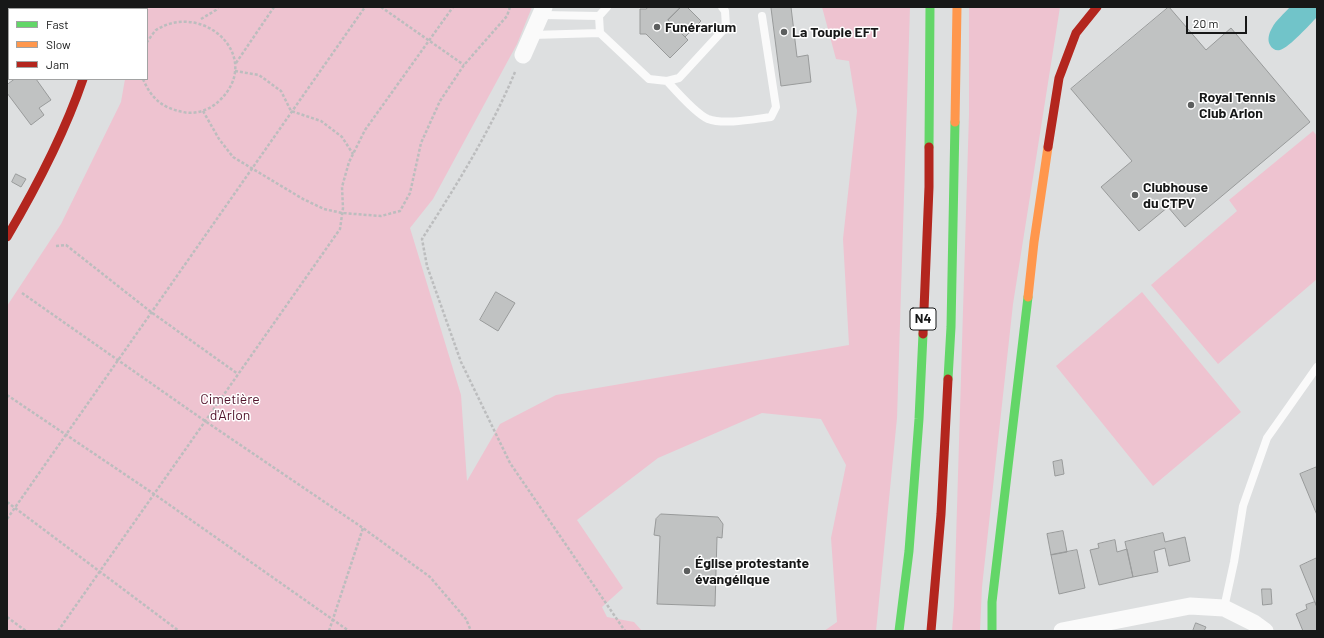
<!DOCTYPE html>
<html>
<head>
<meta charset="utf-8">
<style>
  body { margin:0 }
  #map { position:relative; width:1324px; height:638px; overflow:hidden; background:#dddfe0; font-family:Barlow,sans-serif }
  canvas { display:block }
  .frame { position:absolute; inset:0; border:8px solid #171818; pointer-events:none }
  .legend { position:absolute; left:8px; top:8px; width:140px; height:72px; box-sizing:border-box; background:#fff; border:1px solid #a2a3a3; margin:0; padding:5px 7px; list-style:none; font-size:12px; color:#171818 }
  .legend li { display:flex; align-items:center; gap:8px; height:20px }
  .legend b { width:20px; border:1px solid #a2a3a3 }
  .scale { position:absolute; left:1186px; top:16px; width:61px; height:18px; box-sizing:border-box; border:2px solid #171818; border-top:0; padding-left:5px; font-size:12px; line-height:14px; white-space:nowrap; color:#171818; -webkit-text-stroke:3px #fff; paint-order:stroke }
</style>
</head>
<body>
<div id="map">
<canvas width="1324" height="638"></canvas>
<div class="frame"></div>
<ul class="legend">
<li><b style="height:5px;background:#63d668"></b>Fast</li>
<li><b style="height:5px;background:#ff974d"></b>Slow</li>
<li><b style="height:5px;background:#b3261e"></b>Jam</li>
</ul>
<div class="scale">20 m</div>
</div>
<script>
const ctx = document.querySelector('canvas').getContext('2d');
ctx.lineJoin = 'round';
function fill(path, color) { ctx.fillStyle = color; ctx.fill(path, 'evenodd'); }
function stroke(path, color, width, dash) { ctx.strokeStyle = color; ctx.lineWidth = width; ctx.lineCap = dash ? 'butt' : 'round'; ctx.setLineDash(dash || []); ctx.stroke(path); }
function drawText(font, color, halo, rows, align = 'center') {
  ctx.font = font + ' Barlow,sans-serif'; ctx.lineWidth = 3; ctx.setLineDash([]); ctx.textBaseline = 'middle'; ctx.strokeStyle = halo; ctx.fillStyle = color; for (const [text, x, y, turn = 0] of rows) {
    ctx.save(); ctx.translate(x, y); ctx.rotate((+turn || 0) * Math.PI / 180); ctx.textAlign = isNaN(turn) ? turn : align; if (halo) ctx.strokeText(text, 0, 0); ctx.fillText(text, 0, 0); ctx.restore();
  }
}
fill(new Path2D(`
  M142 7H532L517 44 433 199 410 228 461 395 467 481 500 424 556 395 849 345 843 239 857 111 849 61 836 59 822 7H910L897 418 876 631H824L837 622 831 538 846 465 821 419 762 413 658 458 577 520 623 588 602 607 607 617 634 622 642 631H7V306L61 224 121 102 125 79H147V9H142Z
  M969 7H1060L1013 304 982 587 980 631H952L954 606 969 114Z
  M1313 131 1317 136V279L1218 364 1151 285 1237 211 1229 200Z
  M1142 292 1241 412 1153 486 1056 366Z`), '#eec3d0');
fill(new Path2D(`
  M1290 7H1317V17C1310 24 1290 47 1280 50 1276 51 1272 49 1270 45 1267 40 1269 33 1272 28 1276 20 1284 14 1290 7Z`), '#71c4c9');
const building = new Path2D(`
  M648 7H681L668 20 688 40 670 58 646 34H640V9H646Z
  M681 7H687L701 21 685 37 668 20Z
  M781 7H791L797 57 808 55 811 82 781 86 771 8Z
  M1169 7 1206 50 1231 28 1310 122 1185 227 1168 207 1139 231 1101 187 1132 161 1071 89Z
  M15 79H36L51 100 39 108 44 115 31 125 7 93V85Z
  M16 174 26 179 21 187 12 182Z
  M496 292 515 303 498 331 480 320Z
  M1062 460 1064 474 1055 476 1053 462Z
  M1317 467V515L1300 474Z
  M661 514 718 517 723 524 722 538 717 537 715 606 657 604 660 536 654 535 656 519Z
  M1063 531 1067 552 1051 555 1047 534Z
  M1163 533 1165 542 1185 537 1190 561 1169 566 1165 548 1154 551 1158 572 1133 577 1125 542Z
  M1115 540 1117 552 1127 549 1133 577 1099 585 1090 550 1099 548 1098 544Z
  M1077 550 1085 588 1059 594 1051 555Z
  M1317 558V604L1316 605 1300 566Z
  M1262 589H1271L1272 604 1263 605Z
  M1315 602 1317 608V631H1303L1296 614 1307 609 1306 605Z
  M1196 623 1206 627 1204 631H1193Z`);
fill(building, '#c0c2c2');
stroke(building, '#989a9a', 1);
stroke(new Path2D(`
  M381 7 464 65
  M201 19 216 10 218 7
  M236 63 274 7
  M235 71 259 75 281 91 291 111 321 121 342 137 353 154
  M515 72C491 130 456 186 422 239L427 266 461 362 510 463 625 631
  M143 79C151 98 162 108 183 112 195 115 210 110 219 101 265 58 204 0 156 30 153 33 150 38 147 42
  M203 111 219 139 233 157 303 199 324 209 342 213 381 216 400 211 410 193 421 143 440 101 464 65 507 16 510 7
  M56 246 66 245 151 312 238 374
  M22 293 205 421 363 528 430 577 466 619 471 631
  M7 395 154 494 349 631
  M7 502 179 631
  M7 519 365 7
  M7 617 26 631
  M58 631 340 229 343 208 342 187 349 162 365 130 453 7
  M329 631 363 528`), '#bcbdbe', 2.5, [3, 2]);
stroke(new Path2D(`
  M607 7 599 16 600 33 649 79 667 81 679 78 726 27 725 11 722 7
  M542 15 599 16
  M532 35 600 33
  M667 81C676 91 696 114 708 119 724 125 754 119 771 117L776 107 762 16
  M1224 608 1234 562 1243 506 1267 438 1317 367`), '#fafafa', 8);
stroke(new Path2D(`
  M523 55 544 7
  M1062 631 1190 606 1224 608 1254 623 1265 631`), '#fafafa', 17);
stroke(new Path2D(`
  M31 9 34 7
  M929 147 930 7
  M948 379 951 327 955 122
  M899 631 909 551 919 419 923 334
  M992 631V602L1028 297`), '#63d668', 9);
stroke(new Path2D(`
  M7 27 9 26
  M955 122 957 7
  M1028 297 1034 242 1048 147`), '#ff974d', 9);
stroke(new Path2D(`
  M105 7V9
  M1048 147 1059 78 1076 33 1097 7
  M7 237C37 186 64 135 83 79
  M923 334 929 187V147
  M931 631 941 514 948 379`), '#b3261e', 9);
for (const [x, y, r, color] of [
  [657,27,4,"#5c5e5e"],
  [784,32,4,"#5c5e5e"],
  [1191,105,4,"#5c5e5e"],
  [1135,195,4,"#5c5e5e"],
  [687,571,4,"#5c5e5e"]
]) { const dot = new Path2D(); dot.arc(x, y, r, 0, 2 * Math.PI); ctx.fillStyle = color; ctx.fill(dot); stroke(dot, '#fff', 1.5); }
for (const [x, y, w] of [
  [923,319,26]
]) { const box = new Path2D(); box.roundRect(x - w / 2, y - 11, w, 22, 3); ctx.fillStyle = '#fff'; ctx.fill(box); stroke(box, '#171818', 1); }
drawText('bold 13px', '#171818', null, [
  ["N4",923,319]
]);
drawText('bold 14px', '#171818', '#fff', [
  ["Funérarium",665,27],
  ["La Toupie EFT",792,32],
  ["Royal Tennis",1199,97],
  ["Club Arlon",1199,113],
  ["Clubhouse",1143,187],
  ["du CTPV",1143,203],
  ["Église protestante",695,563],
  ["évangélique",695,579]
], 'left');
drawText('14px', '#51122a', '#fff', [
  ["Cimetière",230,399],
  ["d'Arlon",230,415]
]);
</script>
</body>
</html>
